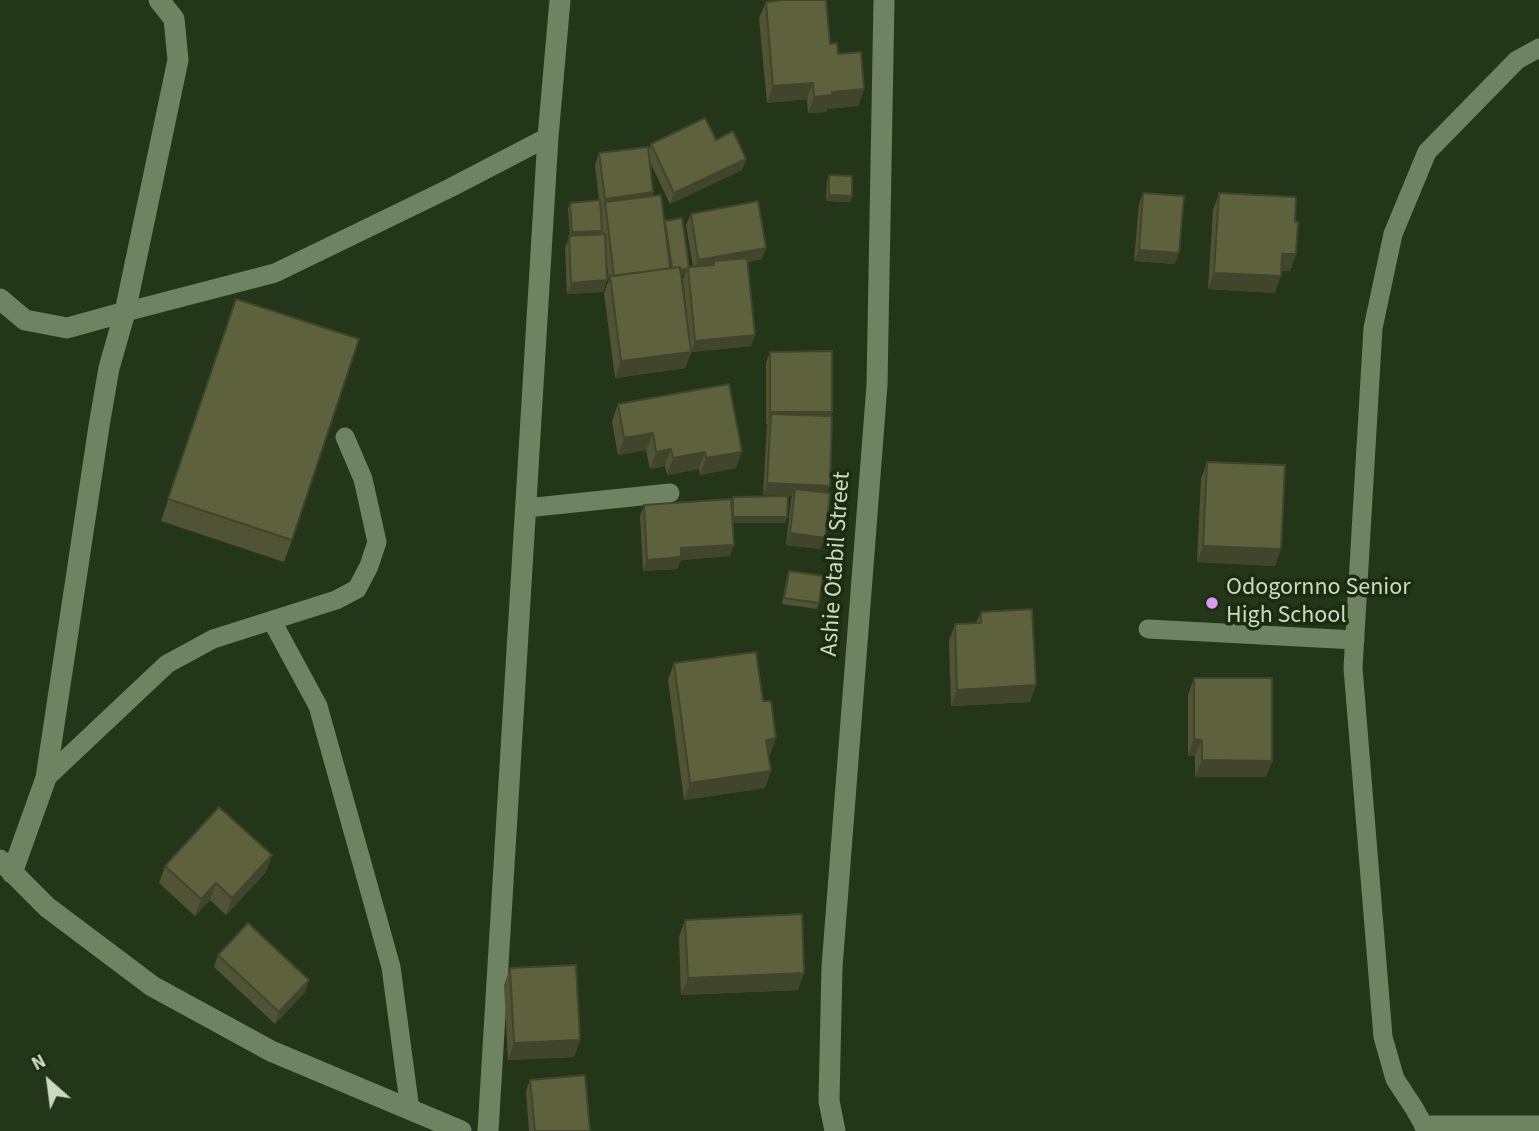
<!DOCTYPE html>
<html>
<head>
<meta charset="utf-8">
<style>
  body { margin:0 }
  #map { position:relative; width:1539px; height:1131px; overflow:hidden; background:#243619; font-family:"Source Sans 3",sans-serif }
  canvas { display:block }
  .north { position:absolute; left:14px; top:1047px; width:70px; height:70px; -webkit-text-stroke:5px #1b2c0f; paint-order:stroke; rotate:332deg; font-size:19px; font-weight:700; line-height:28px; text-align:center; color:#cdd9c7 }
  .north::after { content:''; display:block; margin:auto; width:24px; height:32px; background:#cdd9c7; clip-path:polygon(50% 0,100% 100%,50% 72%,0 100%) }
</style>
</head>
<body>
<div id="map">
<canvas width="1539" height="1131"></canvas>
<div class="north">N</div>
</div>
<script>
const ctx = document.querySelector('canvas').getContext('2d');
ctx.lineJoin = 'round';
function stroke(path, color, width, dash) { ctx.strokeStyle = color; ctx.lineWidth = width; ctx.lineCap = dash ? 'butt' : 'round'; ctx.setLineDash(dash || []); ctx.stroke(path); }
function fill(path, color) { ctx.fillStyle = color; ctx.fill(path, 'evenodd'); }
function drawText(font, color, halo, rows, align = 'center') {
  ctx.font = font + ' "Source Sans 3",sans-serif'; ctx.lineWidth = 7; ctx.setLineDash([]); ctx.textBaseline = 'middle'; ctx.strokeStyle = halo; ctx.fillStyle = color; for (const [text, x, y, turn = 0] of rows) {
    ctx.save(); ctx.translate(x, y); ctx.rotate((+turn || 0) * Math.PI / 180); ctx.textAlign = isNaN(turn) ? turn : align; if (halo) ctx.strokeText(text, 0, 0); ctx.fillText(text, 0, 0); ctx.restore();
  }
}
stroke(new Path2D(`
  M125 312 275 273 450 188 548 137
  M526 508 670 493
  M272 621 318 706 391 967 410 1110
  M1148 629 1355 640
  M46 778 167 664 213 639 336 600 357 589 369 566 377 542 363 479 345 437
  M1423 1125H1539
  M1427 1131 1414 1108 1395 1079 1383 1037 1353 668 1373 328 1393 234 1427 152 1517 60 1539 48`), '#6e8362', 19);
stroke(new Path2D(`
  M0 299 25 320 67 328 125 312
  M0 860 47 907 152 986 271 1051 461 1131
  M12 873 46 778 99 426 109 368 125 312 178 60 174 19 159 0
  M488 1131 548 137 560 0
  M835 1131 829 1101 832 967 877 385 884 0`), '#6e8362', 21);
fill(new Path2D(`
  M766 2 830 44 864 89 858 106 827 109 826 112 808 113 807 99 767 103 759 18Z
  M716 140 746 159 742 170 670 204 649 160 653 192 652 196 664 223 665 221 689 267H693L686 225 691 214 762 259 748 262 755 335 751 346 691 352 685 368 615 378 604 293 609 280 606 256 607 280 603 292 567 294 565 248 570 236 568 209 570 203 599 200 595 165 599 153 648 152 651 144ZM685 275 683 279 691 351 681 276Z
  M829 175 852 196 850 202 826 201 827 181Z
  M1143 193 1175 264 1134 261 1139 204Z
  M1219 193 1295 222 1296 254 1290 271H1281L1275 293 1208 289 1213 210Z
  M236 299 292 540 284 562 161 521Z
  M770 352 832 412 831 416 825 538 820 549 786 545 791 500 792 496 763 495 767 424H766V363Z
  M618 404 736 468 700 475 699 469 667 475 665 466 650 469 646 450 618 455 612 421Z
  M1207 462 1275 566 1197 562 1201 479Z
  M733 497 787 517 785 523H732L730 556 681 560 677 569 643 571 640 516 644 505 731 501Z
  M789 571 819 603 817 609 782 604 787 577Z
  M981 612 1030 702 951 706 949 641 955 624 976 623Z
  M674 663 770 755H769L765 788 684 800 668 680Z
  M1194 678 1272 761 1266 777H1195V756H1188V695Z
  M272 855 266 872 226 915 210 900 195 916 159 883 165 866Z
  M685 920 798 990 681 995 679 937Z
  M218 955 305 992 275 1024 214 967Z
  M510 968 580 1040 574 1057 508 1060 504 985Z
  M530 1080 590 1131H529L526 1091Z`), '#505434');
fill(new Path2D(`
  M813 83 807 99 767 103 773 86Z
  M864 89 858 106 827 109 826 112 808 113 814 97 832 92Z
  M746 159 742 170 670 204 674 193Z
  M653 192 649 204 605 202 602 211H601L605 199Z
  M829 195 852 196 850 202 826 201Z
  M602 231 599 237 570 238 572 232Z
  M766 248 762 259 713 268 714 261 711 268 694 271 698 260Z
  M1139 250 1179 253 1175 264 1134 261Z
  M1282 254H1296L1290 271H1276Z
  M687 269 685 275 671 277 673 271Z
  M1214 273 1281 276 1275 293 1208 289Z
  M607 280 603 292 567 294 571 283Z
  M755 335 751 346 691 352 695 341Z
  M691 352 685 368 615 378 621 361Z
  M770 412H832L828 424 771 414 766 424Z
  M653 433 646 450 618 455 624 438Z
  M671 449 665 466 650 469 656 452Z
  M705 452 699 469 667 475 673 458Z
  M742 452 736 468 700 475 706 458Z
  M767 483 830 486 825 497 795 489 792 496 763 495Z
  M733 517H787L785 523H730Z
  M790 533 825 538 820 549 786 545Z
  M734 545 730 556 681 560 677 569 643 571 647 560 681 548Z
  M1203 546 1281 549 1275 566 1197 562Z
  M1036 685 1030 702 951 706 957 690Z
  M776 738 770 755 760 756 766 740Z
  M1194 739 1202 740 1195 756H1188Z
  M1202 760 1272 761 1266 777H1195Z
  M771 771 765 788 684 800 690 783Z
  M272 855 266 872 226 915 232 898Z
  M216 883 210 900 195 916 201 899Z
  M804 973 798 990 681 995 688 978Z
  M309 980 305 992 275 1024 279 1012Z
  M580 1040 574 1057 508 1060 514 1043Z`), '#41452b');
const building = new Path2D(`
  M783 0H826L830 44 837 43 838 54 861 52 864 89 832 92V95L814 97 813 83 773 86 766 2Z
  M705 118 716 140 733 131 746 159 674 193 651 144Z
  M648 147 653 192 605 199 599 153Z
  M829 175 852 176V196L829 195Z
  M1143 193 1184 196 1179 253 1139 250Z
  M1219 193 1296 197 1295 222H1298L1296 254H1282L1281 276 1214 273Z
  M661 195 670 268 614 276 605 202Z
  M600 200 602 231 572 232 570 203Z
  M758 201 766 248 698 260 691 214Z
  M682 218 689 267 688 269 680 270V267L672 268 665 221Z
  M605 234 607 280 571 283 569 236Z
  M747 258 755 335 695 341 688 267 714 265V261Z
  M680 267 691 352 621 361 610 276Z
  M236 299 359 339 292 540 168 499Z
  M832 351V412H770V352Z
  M729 384 742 452 706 458 705 452 673 458 671 449 656 452 653 433 624 438 618 404Z
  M771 414 832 416 830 486 767 483Z
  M1207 462 1285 465 1281 549 1203 546Z
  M795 489 830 493 825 538 790 533Z
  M788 496 787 517H733V497Z
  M731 499 734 545 681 548V557L647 560 644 505Z
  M789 571 823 576 819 603 784 598Z
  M1032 609 1036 685 957 690 955 624 981 623V612Z
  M756 652 763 701H771L776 738 766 740 771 771 690 783 674 663Z
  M1194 678H1272V761L1202 760V740L1194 739Z
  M219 807 272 855 232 898 216 883 201 899 165 866Z
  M802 914 804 973 688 978 685 920Z
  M248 923 309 980 279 1012 218 955Z
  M576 965 580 1040 514 1043 510 968Z
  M585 1075 590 1131H535L530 1080Z`);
fill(building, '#5d623d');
stroke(building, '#41452b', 2);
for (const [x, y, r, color] of [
  [1212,603,7,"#d99af7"]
]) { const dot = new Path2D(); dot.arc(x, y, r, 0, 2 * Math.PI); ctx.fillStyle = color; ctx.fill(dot); stroke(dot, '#1b2c0f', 2.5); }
drawText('24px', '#cdd9c7', '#1b2c0f', [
  ["Ashie Otabil Street",837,564,-86]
]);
drawText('24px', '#cdd9c7', '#1b2c0f', [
  ["Odogornno Senior",1226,589],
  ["High School",1226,617]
], 'left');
</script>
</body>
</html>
